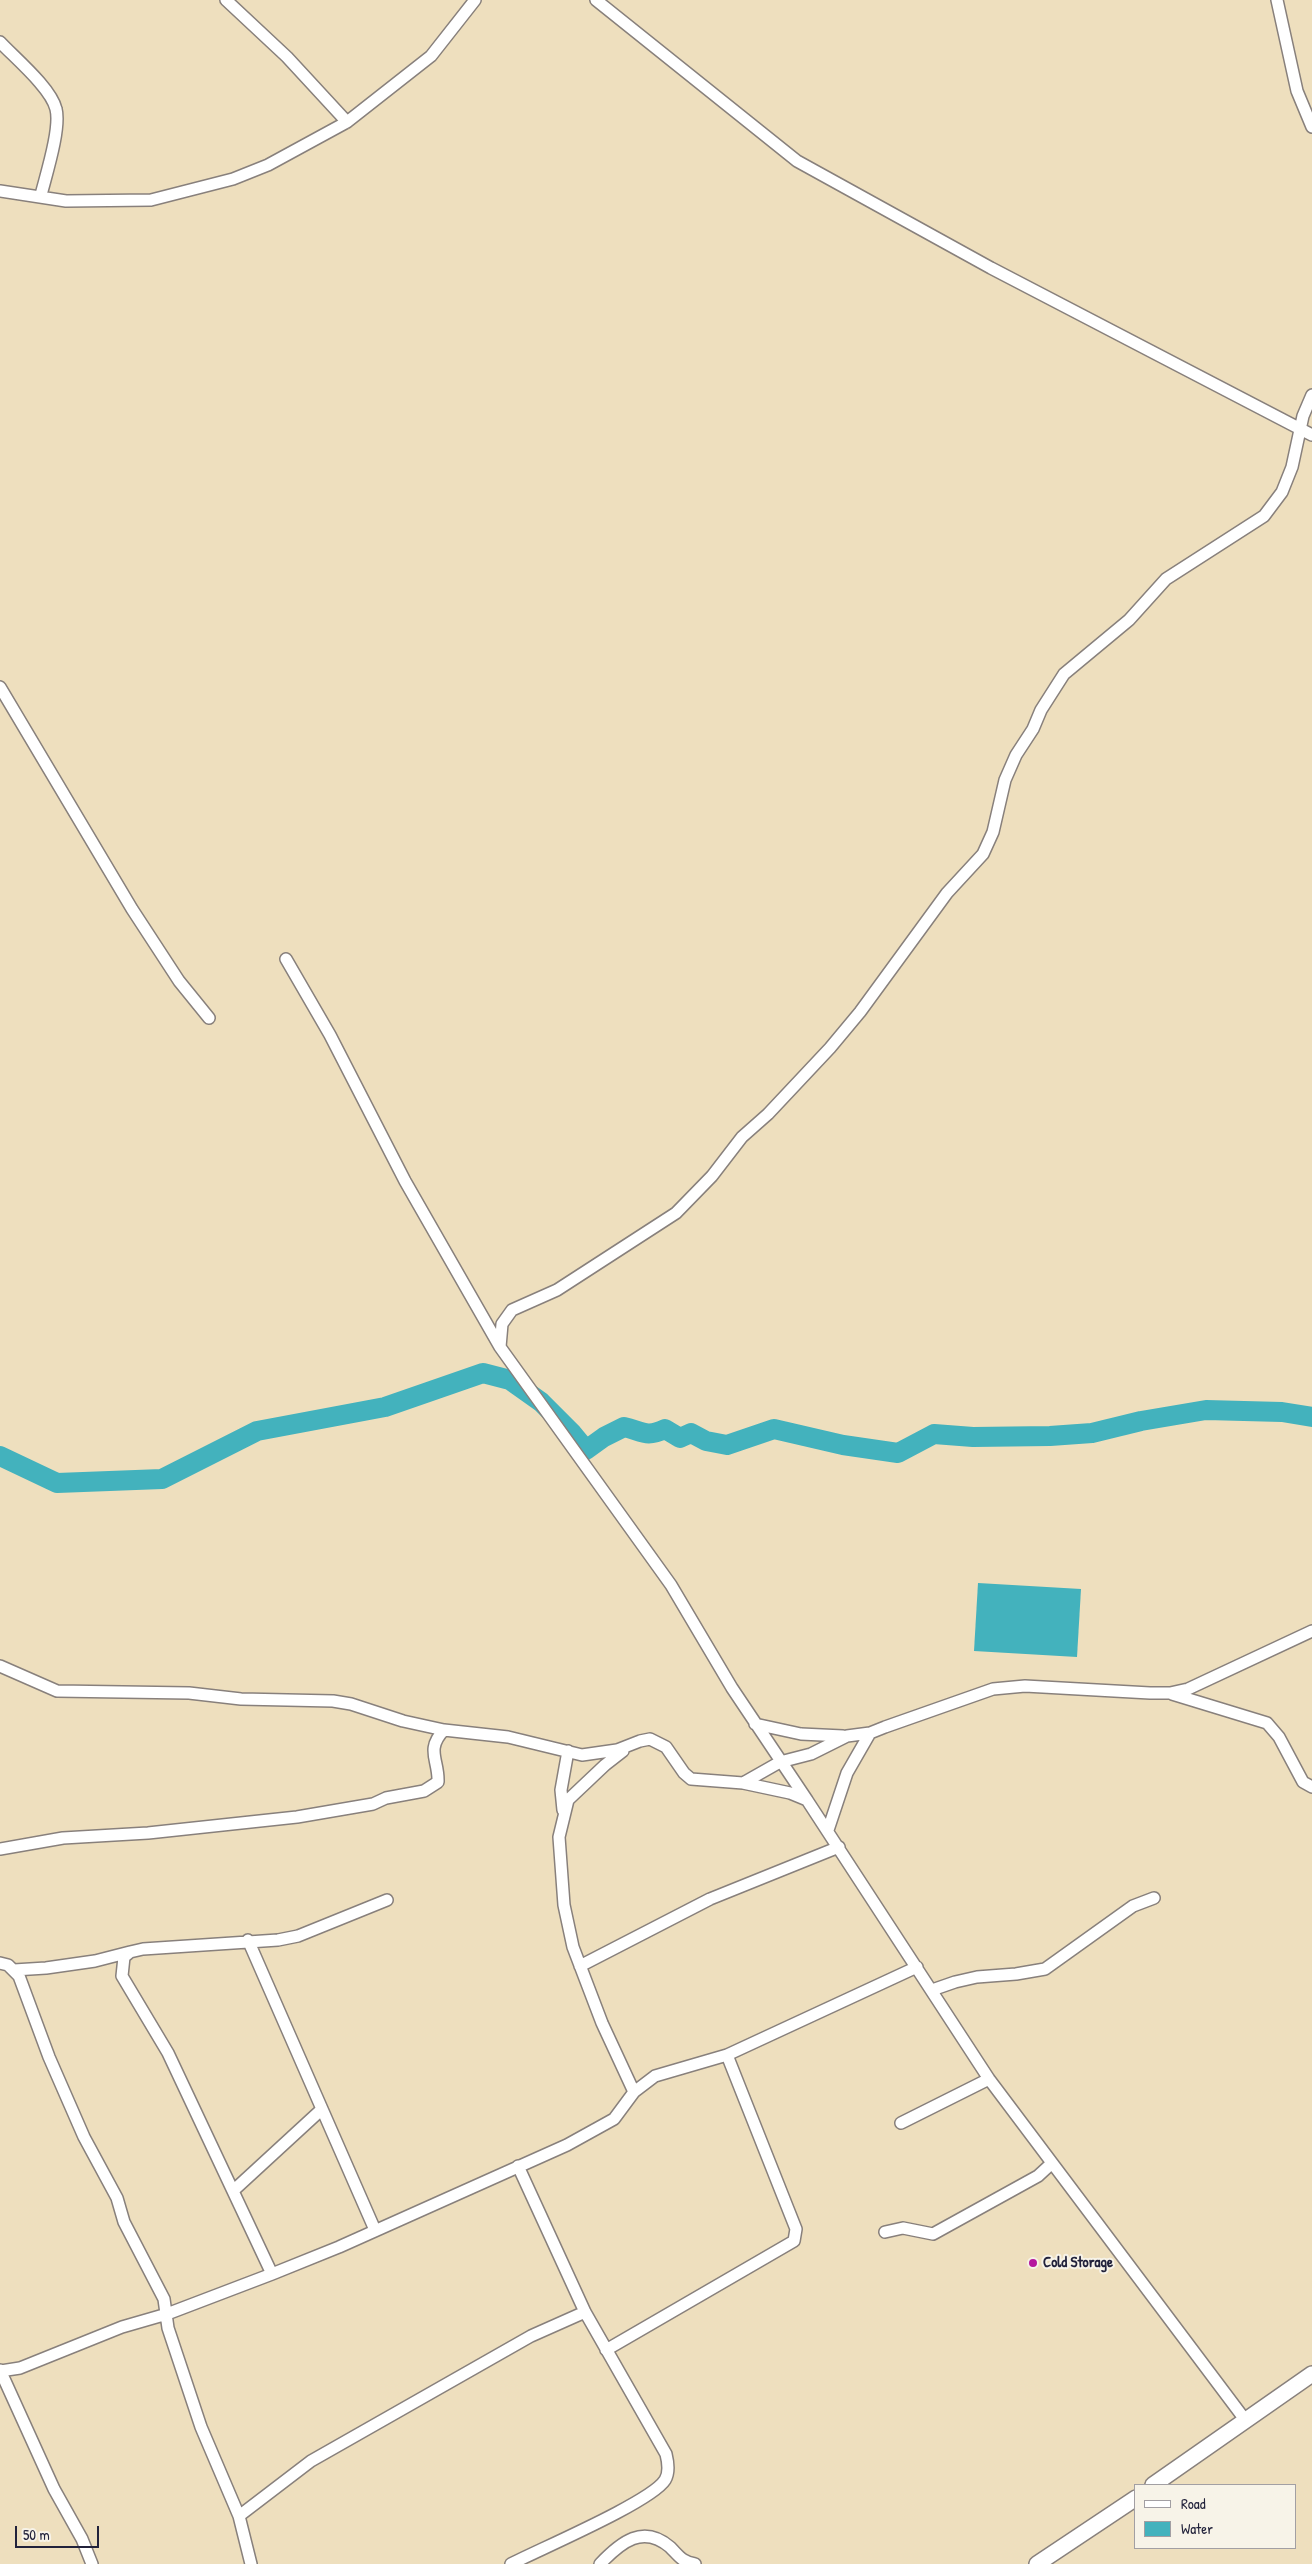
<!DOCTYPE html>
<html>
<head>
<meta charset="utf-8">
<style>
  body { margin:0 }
  #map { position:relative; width:1312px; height:2564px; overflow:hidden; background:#eedfbe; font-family:"Patrick Hand",sans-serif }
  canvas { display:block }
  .legend { position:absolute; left:1134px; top:2484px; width:162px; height:65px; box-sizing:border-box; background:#f7f3e8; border:1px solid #a29fa3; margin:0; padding:6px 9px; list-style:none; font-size:15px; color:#22223b }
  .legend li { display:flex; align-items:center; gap:10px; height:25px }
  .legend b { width:25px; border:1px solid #a29fa3 }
  .scale { position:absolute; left:15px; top:2526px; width:84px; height:22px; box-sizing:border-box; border:2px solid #22223b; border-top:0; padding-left:6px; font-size:15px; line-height:18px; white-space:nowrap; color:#22223b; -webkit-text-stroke:4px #f7f3e8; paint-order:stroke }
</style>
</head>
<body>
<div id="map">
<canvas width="1312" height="2564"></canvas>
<ul class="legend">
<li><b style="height:6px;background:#fff"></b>Road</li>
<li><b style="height:14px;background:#43b2bd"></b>Water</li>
</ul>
<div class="scale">50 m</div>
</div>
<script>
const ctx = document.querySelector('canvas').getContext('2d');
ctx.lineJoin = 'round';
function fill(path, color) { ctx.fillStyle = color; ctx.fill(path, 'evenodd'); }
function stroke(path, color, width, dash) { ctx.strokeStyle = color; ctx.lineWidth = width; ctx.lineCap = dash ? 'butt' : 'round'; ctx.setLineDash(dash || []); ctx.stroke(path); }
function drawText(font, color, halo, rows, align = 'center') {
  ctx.font = font + ' "Patrick Hand",sans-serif'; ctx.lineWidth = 4; ctx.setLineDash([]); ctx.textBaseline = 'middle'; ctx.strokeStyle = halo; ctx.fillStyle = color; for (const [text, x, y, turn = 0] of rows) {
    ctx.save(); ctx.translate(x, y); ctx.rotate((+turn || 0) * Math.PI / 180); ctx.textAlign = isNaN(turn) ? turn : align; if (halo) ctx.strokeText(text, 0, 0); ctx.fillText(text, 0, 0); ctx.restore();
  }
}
fill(new Path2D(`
  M978 1583 1081 1589 1077 1657 974 1651Z`), '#43b2bd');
stroke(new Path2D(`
  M0 1456 57 1483 162 1479 257 1431 385 1407 483 1373 510 1380 541 1402 572 1433 586 1450 604 1437 624 1427C642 1431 646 1438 665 1429L680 1438 691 1433 706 1441 727 1445 774 1429 843 1445 898 1453 934 1434 973 1437 1050 1436 1092 1433 1141 1421 1206 1410 1282 1412 1312 1417`), '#43b2bd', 20);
const minor = new Path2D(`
  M226 0 287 57 347 122
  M596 0 797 161 991 268 1312 435
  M1277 0 1297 91 1312 127
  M0 42C15 58 51 88 56 109 61 128 46 175 41 195
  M0 191 66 201 151 200 233 179 268 165 347 122 431 56 475 0
  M0 687 132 909 179 981 209 1018
  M286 959 330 1035 405 1181 500 1347 671 1585 732 1688 807 1800
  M500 1347 502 1324 512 1310 557 1290 676 1213 712 1176 742 1137 768 1114 830 1048 860 1012 947 893 983 854 993 832 1005 780 1016 755 1033 729 1041 710 1064 674 1129 620 1166 579 1264 516 1282 492 1292 467 1303 416 1312 395
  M0 1666 57 1691 189 1693 241 1699 333 1701 351 1704 403 1721 444 1730 508 1737 582 1755 617 1750 640 1741 650 1739 666 1747 684 1773 691 1779 743 1783 790 1793 807 1800 989 2079 1246 2421
  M1172 1694 1267 1723 1279 1737 1303 1782 1312 1787
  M755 1724 801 1734 843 1736
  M623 1751 605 1765 568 1800 559 1837 564 1905 573 1947 602 2023 634 2092
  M743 1783 780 1762 811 1754 847 1736 870 1733
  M563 1810 561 1790 568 1751
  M828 1830 847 1773 870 1733 885 1727 993 1689 1025 1686 1150 1693H1170L1188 1689 1312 1631
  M0 1849 63 1838 148 1833 297 1817 373 1804 386 1798 424 1791 438 1782C439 1760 425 1750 444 1730
  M248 1940 375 2230
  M0 1963 8 1965 19 1976 49 2057 84 2137 117 2198 124 2222 164 2299 168 2328 201 2427 239 2516 251 2564
  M580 1966 710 1899 839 1847
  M14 1970 46 1968 95 1961 130 1952
  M932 1990 955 1982 977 1977 1016 1974 1045 1969 1133 1906 1154 1898
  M901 2123 989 2079
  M234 2190 321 2110
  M885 2232 903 2228 933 2234 1038 2176 1051 2164
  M272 2274 168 2053 122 1976 124 1957 130 1952 143 1949 278 1940 298 1936 387 1900
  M606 2350 794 2241 796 2229 727 2055
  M0 2370 54 2489 82 2539 92 2564
  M0 2371 20 2368 122 2327 167 2314 272 2274 339 2247 567 2145 614 2119 634 2092 655 2076 727 2055 917 1967
  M239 2516 311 2461 531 2336 585 2312
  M511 2564C540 2549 651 2502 665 2480 670 2472 668 2462 666 2454L585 2312 518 2166
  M600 2564C621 2542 643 2524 670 2547 679 2556 682 2562 695 2564`);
const secondary = new Path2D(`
  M1153 2485 1312 2374
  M1037 2564 1136 2498`);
stroke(minor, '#88807c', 14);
stroke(secondary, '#88807c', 18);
stroke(minor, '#fff', 11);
stroke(secondary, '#fff', 15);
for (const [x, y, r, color] of [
  [1033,2263,5,"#b5179e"]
]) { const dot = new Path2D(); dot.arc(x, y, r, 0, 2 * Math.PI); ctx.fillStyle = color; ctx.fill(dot); stroke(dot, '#f7f3e8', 2); }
drawText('bold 15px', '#22223b', '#f7f3e8', [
  ["Cold Storage",1043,2263]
], 'left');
</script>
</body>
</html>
